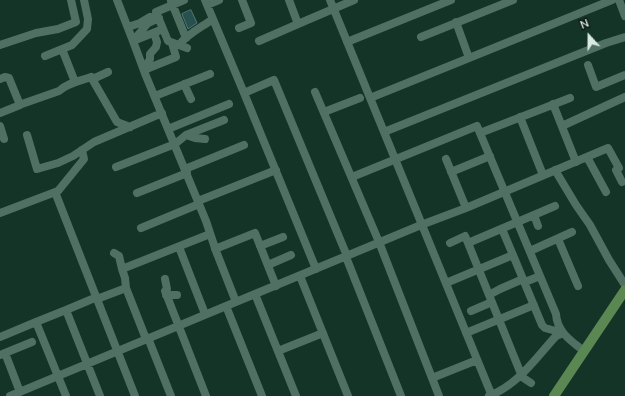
<!DOCTYPE html>
<html>
<head>
<meta charset="utf-8">
<style>
  body { margin:0 }
  #map { position:relative; width:625px; height:396px; overflow:hidden; background:#143427; font-family:"Nunito Sans",sans-serif }
  canvas { display:block }
  .north { position:absolute; left:569px; top:16px; width:40px; height:40px; -webkit-text-stroke:3px #0b1813; paint-order:stroke; rotate:339deg; font-size:11px; font-weight:700; line-height:16px; text-align:center; color:#d9ebe3 }
  .north::after { content:''; display:block; margin:auto; width:14px; height:18px; background:#d9ebe3; clip-path:polygon(50% 0,100% 100%,50% 72%,0 100%) }
</style>
</head>
<body>
<div id="map">
<canvas width="625" height="396"></canvas>
<div class="north">N</div>
</div>
<script>
const ctx = document.querySelector('canvas').getContext('2d');
ctx.lineJoin = 'round';
function fill(path, color) { ctx.fillStyle = color; ctx.fill(path, 'evenodd'); }
function stroke(path, color, width, dash) { ctx.strokeStyle = color; ctx.lineWidth = width; ctx.lineCap = dash ? 'butt' : 'round'; ctx.setLineDash(dash || []); ctx.stroke(path); }
const building = new Path2D(`
  M191 10 197 23 188 29 182 14Z`);
fill(building, '#28504f');
stroke(building, '#4f7776', 1);
stroke(new Path2D(`
  M117 0 133 41 163 29
  M184 0 156 12 168 41 187 48
  M205 0 244 93
  M330 0 492 396
  M619 0 625 16
  M171 1 186 38
  M207 5 219 0
  M159 18 148 23 133 41 146 76 206 221 216 251 236 302
  M456 22 469 58 612 0
  M298 24 354 0
  M128 27 140 23 150 17
  M239 28 251 23 242 0
  M421 37 513 0
  M259 41 298 24 289 0
  M347 42 451 0
  M0 45 36 33 58 29 76 22 71 0
  M179 45C187 34 202 27 213 19
  M62 49 75 82
  M45 56 72 45 87 29 88 19 84 0
  M588 65 596 87 625 75
  M144 70 176 57 172 43
  M144 70 150 59V54L156 47 157 42 154 33
  M91 77 117 122 130 127
  M0 79 5 77 9 78 20 105 0 113
  M184 84 191 99
  M315 92 379 242 439 396
  M155 96 210 74
  M370 98 469 58
  M553 104 576 162
  M19 105 59 91C67 83 80 81 91 77L95 78 108 72
  M324 112 360 98
  M520 117 543 175
  M0 126 4 139
  M562 126 625 97
  M168 129 229 104
  M384 132 606 43 625 37
  M480 133 570 98
  M27 135 37 169 58 163 73 156 94 142 162 113
  M186 135 195 138 205 139
  M587 157 606 192
  M446 159 466 208 608 148 619 168 616 170 622 182
  M116 167 175 144 186 135 224 120
  M185 169 244 145
  M555 170 576 205 590 225 609 260 625 285
  M451 172 490 156
  M352 177 477 126 556 314C557 332 571 341 584 351
  M55 192 135 396
  M137 193 187 173
  M198 201 276 170
  M0 213 58 191 84 159 82 150
  M534 215 538 226
  M141 228 199 204
  M558 239 578 286
  M450 243 465 236 468 243 555 206
  M468 243 521 374 522 377 531 383
  M260 246 283 237
  M179 247 205 314
  M215 249 255 233 276 286
  M530 251 572 232
  M114 253 119 256 122 269 210 234
  M513 255 542 325 545 328 563 333
  M346 257 401 396
  M268 265 291 255
  M122 269 125 278 126 288 146 339
  M316 269 244 93 274 80 347 256
  M300 276 348 396
  M165 279 167 289 165 291 206 396
  M525 282 540 276
  M446 283 513 255 502 229
  M255 294 421 225 466 208
  M166 295H177
  M489 295 500 289 523 279
  M97 297 66 310 100 396
  M97 299 126 288
  M226 306 262 396
  M471 311 492 302
  M466 333 534 305
  M0 337 36 322
  M148 338 171 396
  M278 351 323 333
  M5 353 32 342
  M0 355 5 353 20 392
  M432 378 477 360
  M10 396 255 294 296 396
  M66 396 36 322 66 310
  M489 396C519 384 535 359 556 336L563 333`), '#4f7062', 8);
stroke(new Path2D(`
  M554 396 625 290`), '#5a8752', 10);
</script>
</body>
</html>
